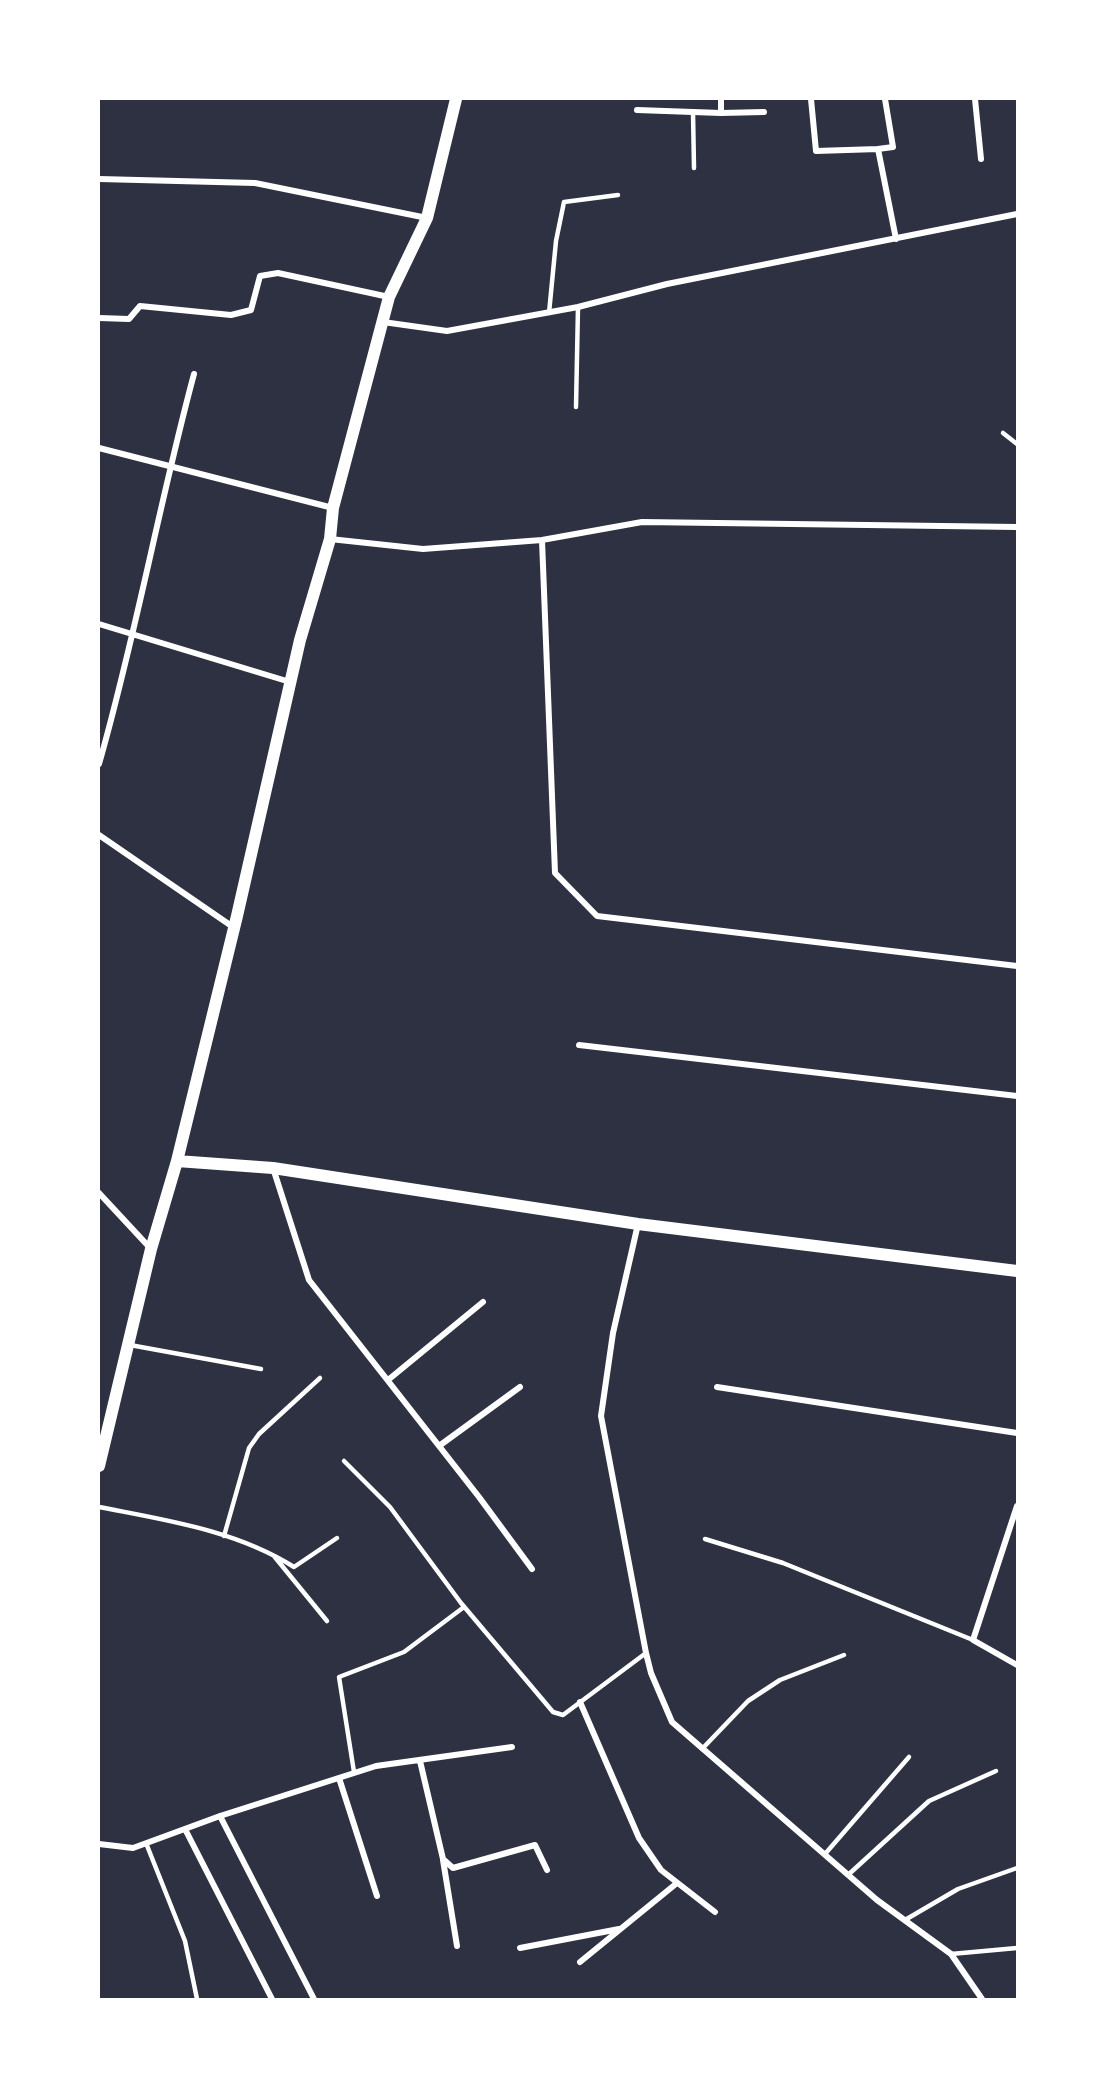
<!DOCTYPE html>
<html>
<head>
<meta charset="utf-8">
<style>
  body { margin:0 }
  #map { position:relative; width:1116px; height:2098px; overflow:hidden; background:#2d3142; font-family:Raleway,sans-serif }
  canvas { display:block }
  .frame { position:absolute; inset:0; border:100px solid #fff; pointer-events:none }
</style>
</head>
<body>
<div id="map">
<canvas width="1116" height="2098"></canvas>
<div class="frame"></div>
</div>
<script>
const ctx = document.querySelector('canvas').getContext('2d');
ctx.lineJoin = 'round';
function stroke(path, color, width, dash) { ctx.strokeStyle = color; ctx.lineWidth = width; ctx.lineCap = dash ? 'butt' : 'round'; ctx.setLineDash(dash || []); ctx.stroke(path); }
stroke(new Path2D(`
  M693 112 694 168
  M549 313 556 241 564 202 618 195
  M576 407 578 307
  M1003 433 1017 444
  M130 1345 261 1369
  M344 1461 390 1507 461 1603 553 1712 563 1715 646 1653
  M99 1507C165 1520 235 1530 294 1567L337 1538
  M224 1536 249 1448 259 1434 320 1378
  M705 1539 783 1563 973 1640
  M274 1556 327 1621
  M702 1749 748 1701 780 1680 844 1655
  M354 1772 339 1677 404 1652 464 1607
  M146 1843 185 1941 197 1999
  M825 1854 909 1757
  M848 1875 929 1801 996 1771
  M905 1920 958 1889 1017 1868
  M951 1954 1017 1948`), '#fff', 4.5);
stroke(new Path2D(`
  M721 99V113
  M811 99 816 151 878 149
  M885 99 893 147 878 149 896 239
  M975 99 981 159
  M637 110 721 113 764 112
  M99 179 255 183 427 218
  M99 318 129 319 140 306 231 315 251 310 260 276 278 273 389 297
  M383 322 447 331 578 307 667 284 1017 214
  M99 448 333 508
  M330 539 423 549 542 540 642 522 1017 527
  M542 540 555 873 597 916 1017 966
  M99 624 290 682
  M99 764C136 635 159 504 194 374
  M99 835 233 927
  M579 1045 1017 1096
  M273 1168 309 1280 479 1497 532 1569
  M99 1193 151 1249
  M638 1224 613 1333 601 1416 646 1653 651 1673 672 1722 877 1900 951 1954 982 1999
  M388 1380 483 1302
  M717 1387 1017 1433
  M439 1446 520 1387
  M1017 1506 973 1640 1017 1665
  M580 1702 639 1838 661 1870 715 1912
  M420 1761 443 1859 453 1868 535 1845 547 1870
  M339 1778 377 1896
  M220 1816 314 1999
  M185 1829 272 1999
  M99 1844 133 1848 220 1816 376 1766 512 1747
  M443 1860 457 1946
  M520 1948 619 1929
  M580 1962 677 1883`), '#fff', 6);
stroke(new Path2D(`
  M177 1161 273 1168 638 1224 1017 1271
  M99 1466 151 1249 177 1161 237 916 300 640 330 539 333 508 389 297 427 218 456 99`), '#fff', 12);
</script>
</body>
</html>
